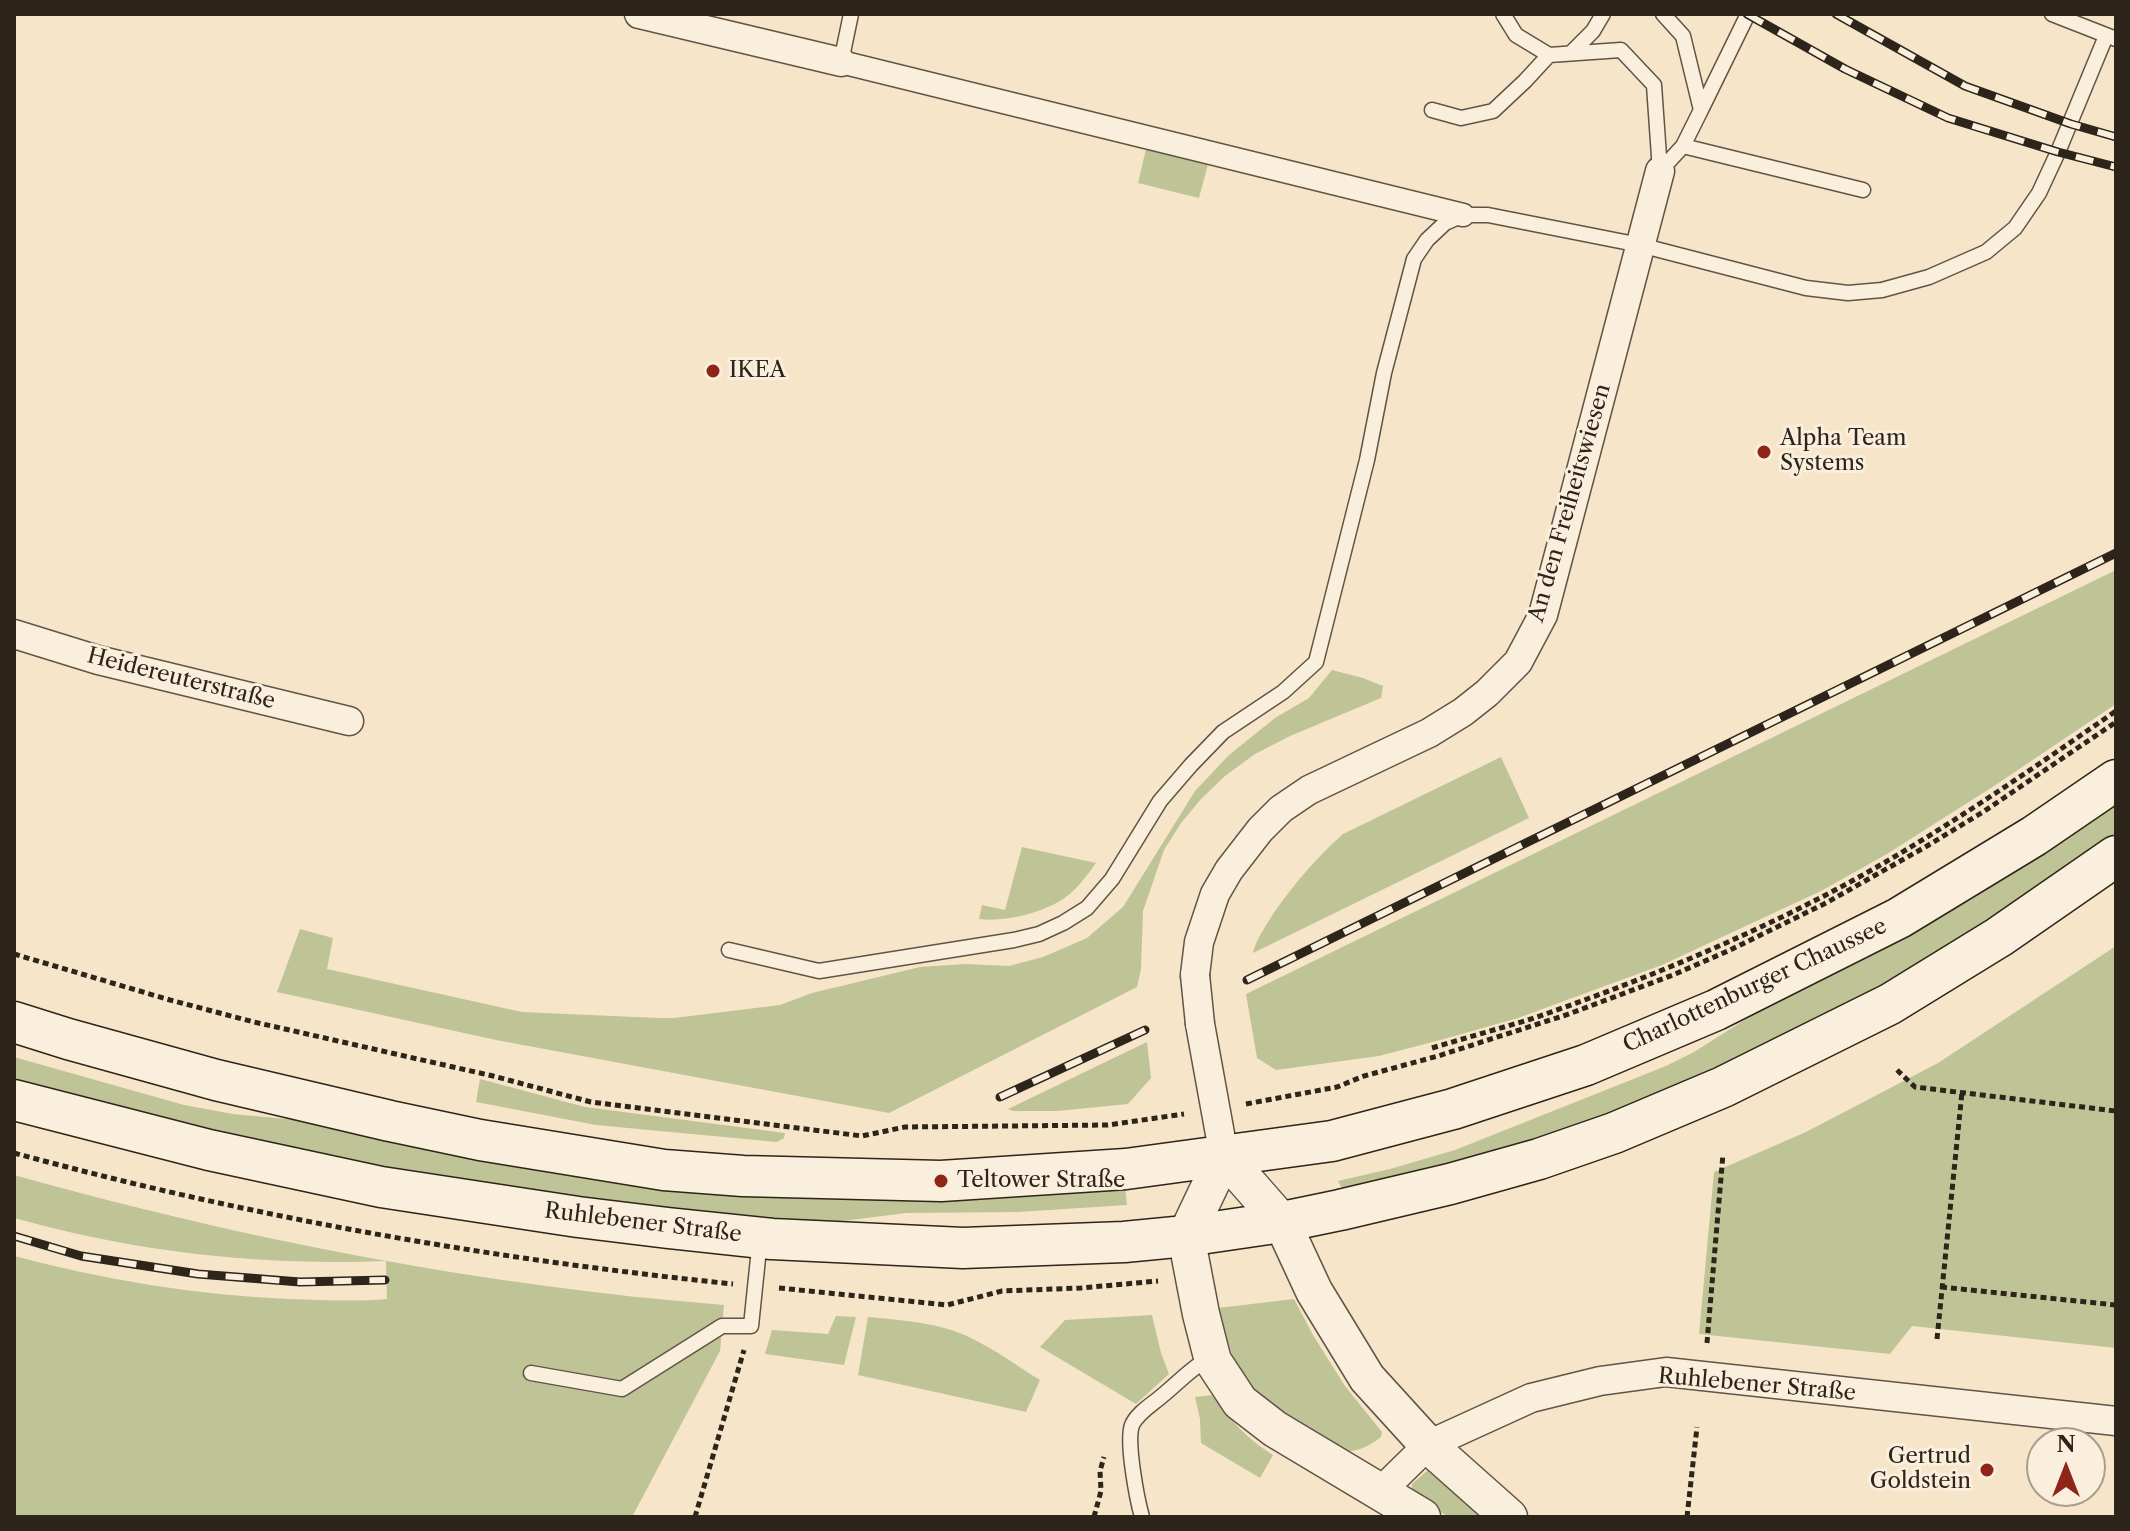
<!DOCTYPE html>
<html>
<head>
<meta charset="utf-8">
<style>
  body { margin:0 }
  #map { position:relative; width:2130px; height:1531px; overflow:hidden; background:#f7e5c9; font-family:"Libre Caslon Text",serif }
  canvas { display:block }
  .frame { position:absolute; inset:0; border:16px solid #2d241a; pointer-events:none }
  .north { position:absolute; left:2026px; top:1427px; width:80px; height:80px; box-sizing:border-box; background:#faeedc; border:2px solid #a89d8e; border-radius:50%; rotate:0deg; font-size:22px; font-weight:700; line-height:32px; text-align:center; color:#2d241a }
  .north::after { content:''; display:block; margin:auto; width:28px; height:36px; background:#8f2418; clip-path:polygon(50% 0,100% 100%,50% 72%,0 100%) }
</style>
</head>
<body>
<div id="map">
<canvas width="2130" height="1531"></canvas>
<div class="frame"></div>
<div class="north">N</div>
</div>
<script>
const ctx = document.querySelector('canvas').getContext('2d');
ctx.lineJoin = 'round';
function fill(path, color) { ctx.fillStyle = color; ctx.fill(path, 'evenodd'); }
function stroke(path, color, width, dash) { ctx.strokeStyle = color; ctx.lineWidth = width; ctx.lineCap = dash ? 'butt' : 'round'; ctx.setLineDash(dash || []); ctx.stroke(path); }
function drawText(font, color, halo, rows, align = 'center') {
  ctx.font = font + ' "Libre Caslon Text",serif'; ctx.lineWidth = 6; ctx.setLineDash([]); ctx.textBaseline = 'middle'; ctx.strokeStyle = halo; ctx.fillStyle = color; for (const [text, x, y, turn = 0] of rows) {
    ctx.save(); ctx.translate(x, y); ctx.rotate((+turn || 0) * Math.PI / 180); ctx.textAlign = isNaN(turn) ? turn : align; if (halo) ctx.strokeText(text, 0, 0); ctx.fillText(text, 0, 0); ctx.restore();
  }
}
fill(new Path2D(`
  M1146 149 1208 164 1199 198 1138 183Z
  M2116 570V704L1994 786 1887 854 1821 891 1662 965 1518 1018 1444 1039 1379 1056 1276 1070 1257 1058 1246 994Z
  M1332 670 1363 678 1383 686 1381 698 1290 736 1255 754 1225 776 1201 799 1181 823 1164 850 1143 911 1141 969 1137 987 889 1113 496 1040 277 992 300 929 333 938 327 969 522 1012 658 1018H674L780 1005 812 993 920 967 965 964 1009 966 1043 957 1087 938 1123 907 1195 791 1229 755 1275 718 1309 698Z
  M1501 757 1529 818 1253 953C1256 939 1266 926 1273 914 1294 884 1316 858 1343 834Z
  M2116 803V838L1891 986 1676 1091 1509 1150 1345 1194 1338 1181 1390 1169 1455 1150 1666 1066 1694 1052 1776 1000 1841 970 1967 902 2002 880Z
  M1022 847 1096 863C1086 877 1075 892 1060 901 1038 914 1004 922 979 919L982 905 1005 910Z
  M2116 946V1348L1912 1326 1890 1354 1699 1334 1714 1172 1806 1132 1938 1063Z
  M1147 1042 1151 1078 1128 1104 1057 1111H1013L1008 1109Z
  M14 1057 184 1105 233 1114 308 1121 451 1151 1125 1186 1127 1205 1018 1212 906 1213 827 1223 668 1211 434 1176 308 1153 188 1126 14 1081Z
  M480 1079 585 1107 785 1133 784 1138 777 1142 596 1125 476 1102Z
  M14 1175C246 1240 484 1286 724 1305L720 1351 632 1517H14V1256C104 1280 196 1295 289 1299 321 1300 355 1302 387 1299L386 1261C260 1266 135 1252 14 1218Z
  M1294 1299 1313 1335 1345 1386 1382 1432 1381 1437C1369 1447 1356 1452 1340 1452L1261 1400 1246 1383 1231 1352 1218 1308Z
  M1152 1315 1161 1353 1169 1374 1136 1404 1040 1347 1065 1320Z
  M836 1316 856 1317 844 1365 765 1354 772 1330 828 1334Z
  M868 1317C902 1320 941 1323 971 1338 996 1350 1017 1366 1040 1380L1026 1412 858 1375Z
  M1212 1395C1229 1419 1247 1439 1273 1455L1260 1478 1201 1443 1200 1419 1195 1397Z
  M1428 1470 1432 1472 1485 1517H1449L1417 1498 1412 1494V1484Z`), '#bec495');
const service = new Path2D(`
  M1503 14 1516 35 1549 55 1621 50 1654 85 1660 171
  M2052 14 2116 39
  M1572 52 1593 31 1603 14
  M841 62 851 14
  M1432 110 1461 118 1493 111 1525 81 1549 55
  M1701 110 1748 14
  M1683 146 1863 190
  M1660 171 1683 146 1701 110 1683 36 1663 14
  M729 950 819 971 1014 940 1039 934 1063 923 1087 908 1112 879 1160 801 1191 765 1223 732 1283 692 1316 662 1367 460 1384 373 1414 259 1427 240 1445 223 1463 215H1488L1640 245 1806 288 1848 293 1882 290 1929 277 1986 252 2015 228 2039 193 2058 152 2106 36
  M531 1373 622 1389 722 1326H751L760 1239
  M1142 1517C1137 1499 1126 1442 1132 1425 1138 1412 1153 1404 1163 1395 1179 1382 1192 1367 1211 1357`);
const pedestrian = new Path2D(`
  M841 62 1463 215`);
const minor = new Path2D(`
  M639 14 841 62
  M14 634 98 660 349 721
  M1195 975 1199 942 1215 894 1229 870 1260 830 1281 809 1309 790 1429 733 1463 712 1487 693 1518 662 1543 615 1660 171
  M1200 1024 1224 1156
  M1380 1492 1428 1445 1531 1398 1600 1381 1666 1372 2116 1421`);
const tertiary = new Path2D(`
  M1422 1517 1275 1429 1240 1402 1213 1361 1201 1314 1186 1236 1224 1156 1282 1222 1314 1291 1367 1378 1428 1445 1509 1517`);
const secondary = new Path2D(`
  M14 1022 68 1039 216 1080 390 1121 480 1140 664 1170 743 1176 941 1181 1126 1169 1332 1141 1453 1109 1586 1065 1716 1010 1899 918 2034 836 2116 780
  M14 1100 209 1150 381 1187 578 1217 668 1228 772 1239 963 1248 1124 1242 1186 1236 1282 1222 1340 1210 1450 1184 1539 1159 1614 1133 1723 1087 1890 1004 1999 937 2116 856`);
stroke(service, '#605446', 17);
stroke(pedestrian, '#605446', 25);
stroke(minor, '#605446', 31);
stroke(tertiary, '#605446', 39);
stroke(secondary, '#2d241a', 43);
stroke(new Path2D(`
  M14 954 170 1000 254 1022 493 1076 591 1102 862 1136 905 1127 1108 1125 1184 1114
  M1432 1048C1465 1038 1498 1029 1531 1019 1636 983 1741 940 1839 888 1936 836 2026 773 2116 711
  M1897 1070 1915 1087 2116 1111
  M1246 1104 1337 1087 1364 1076 1438 1056 1566 1015 1673 975 1728 951 1826 903 1927 846 1983 812 2116 722
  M14 1153C250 1217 490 1259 733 1284
  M1941 1287 2116 1305
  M779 1288 947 1305 1002 1291 1081 1288 1158 1281
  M1937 1339 1962 1092
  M1707 1343 1723 1154
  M695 1517 744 1350
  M1094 1517 1101 1491 1100 1471 1104 1457
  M1687 1517 1697 1427`), '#2d241a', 5, [6, 4]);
stroke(service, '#faeedc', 14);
stroke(pedestrian, '#faeedc', 22);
stroke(minor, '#faeedc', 28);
stroke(tertiary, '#faeedc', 36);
stroke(secondary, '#faeedc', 40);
const rail = new Path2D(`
  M1747 14 1845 69 1948 118 2058 152 2116 167
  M1836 14 1965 86 2071 124 2116 137
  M1247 980 2116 553
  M1000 1097 1145 1030
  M14 1236 81 1256 198 1274 300 1282 385 1280`);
stroke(rail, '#2d241a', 9);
stroke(rail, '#faeedc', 6, [18]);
const minorBridge = new Path2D(`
  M1195 975 1200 1024`);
stroke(minorBridge, '#605446', 31, []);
stroke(minorBridge, '#faeedc', 28);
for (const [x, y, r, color] of [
  [713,371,8,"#8f2418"],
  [1764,452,8,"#8f2418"],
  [941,1181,8,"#8f2418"],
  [1987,1470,8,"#8f2418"]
]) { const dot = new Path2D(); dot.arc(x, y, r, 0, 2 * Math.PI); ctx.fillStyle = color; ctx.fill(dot); stroke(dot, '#faeedc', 3); }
drawText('22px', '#2d241a', '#faeedc', [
  ["IKEA",729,371],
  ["Alpha Team",1780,439],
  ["Systems",1780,464],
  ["Teltower Straße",957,1181],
  ["Gertrud",1971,1457,"right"],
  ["Goldstein",1971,1482,"right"]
], 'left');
drawText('22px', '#2d241a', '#faeedc', [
  ["An den Freiheitswiesen",1570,503,-74],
  ["Heidereuterstraße",181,679,14],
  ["Charlottenburger Chaussee",1755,986,-25],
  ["Ruhlebener Straße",643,1223,7],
  ["Ruhlebener Straße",1757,1385,5]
]);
</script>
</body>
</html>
